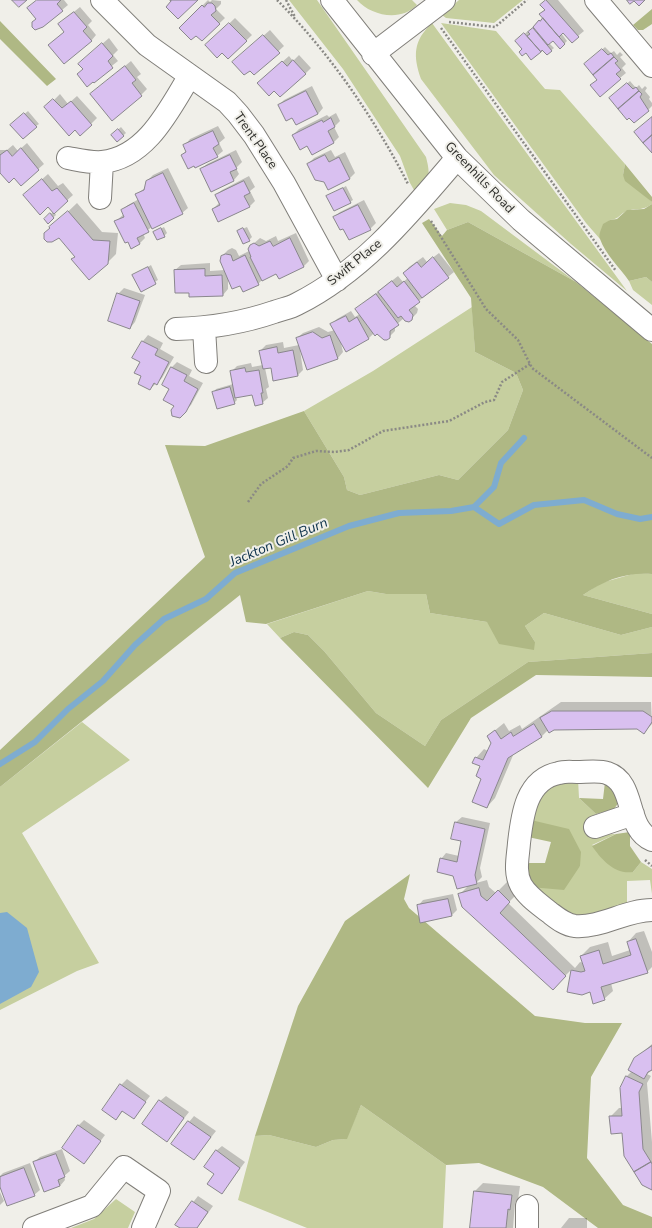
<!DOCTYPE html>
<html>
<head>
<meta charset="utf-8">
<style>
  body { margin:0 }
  canvas { display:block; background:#f0efe9 }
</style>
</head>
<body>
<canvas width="652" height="1228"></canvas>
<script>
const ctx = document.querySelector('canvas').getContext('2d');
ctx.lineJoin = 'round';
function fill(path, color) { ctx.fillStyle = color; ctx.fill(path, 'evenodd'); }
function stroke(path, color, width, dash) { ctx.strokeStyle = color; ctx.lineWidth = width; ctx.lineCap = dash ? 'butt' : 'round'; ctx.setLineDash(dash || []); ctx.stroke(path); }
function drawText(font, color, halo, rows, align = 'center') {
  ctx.font = font + ' "Nunito Sans",sans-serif'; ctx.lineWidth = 4; ctx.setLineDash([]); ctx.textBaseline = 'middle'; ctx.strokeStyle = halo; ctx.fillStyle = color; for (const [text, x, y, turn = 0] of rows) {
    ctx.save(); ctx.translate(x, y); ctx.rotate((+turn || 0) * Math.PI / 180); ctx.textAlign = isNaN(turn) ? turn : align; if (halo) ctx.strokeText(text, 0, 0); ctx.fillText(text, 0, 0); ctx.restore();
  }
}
fill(new Path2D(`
  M289 0H317L426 157C431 176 429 180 418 197L410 183 400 156 343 69Z
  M357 0H412L417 5C401 22 371 16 357 0Z
  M459 0H523L494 23 446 18 442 15Z
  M432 23 627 291 571 244 494 175 421 79C413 56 413 41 432 23Z
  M441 23 496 31 545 89 560 90 625 164 623 175 652 202V204C640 212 637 207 627 211 619 214 620 219 610 220L600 234V239L586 223Z
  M450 203 466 205 481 211 576 282 468 222 447 230 434 209Z
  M646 277 652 282V305L633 290 629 281Z
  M472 307 475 352 516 373 523 390 508 430 458 480 439 475 360 495 347 490 344 477 304 411 373 371Z
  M636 573 652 574V614L583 595 601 583Z
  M368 591 386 594H426L430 613 487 622 535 642 525 626 544 613 621 635 652 627V653L528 662 441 720 425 746 376 713 324 651 308 635 294 632 280 638 267 624Z
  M82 722 130 760 22 833 99 963 77 971 0 1010V787Z
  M564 779H578L579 798 596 814 588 822 596 835 616 834 592 845 633 872 641 862 652 869V894L650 880 627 881V909L573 919 530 887 580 866 531 820C535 798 545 790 564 779Z
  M361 1105 446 1165 443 1228H307L238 1200 255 1136 269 1135 316 1147 333 1140 346 1139Z
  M116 1199 135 1212 128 1228H71L94 1219Z`), '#c6cf9f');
fill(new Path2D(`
  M652 9V24L643 30H638L633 25Z
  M0 21 56 79 47 86 0 39Z
  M625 164 652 197V202L625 181 623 175Z
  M652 204V282L646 277 629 281C620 268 605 254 600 239 598 234 602 228 603 224L610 220 617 219 627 210 644 209Z
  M429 219 442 236 447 230 468 222 576 282 652 344V574C625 572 605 580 583 595L652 614V627L621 635 544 613 525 626 535 642 534 650 499 644 487 622 430 613 426 594H386L368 591 266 624 246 622 240 595 0 787V750L205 557 165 445 205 446 304 411 344 477 347 490 360 495 439 475 458 480 508 430 523 390 516 373 475 352 471 298 422 223Z
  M294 632 308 635 324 651 376 713 425 746 441 720 528 662 652 653V677L536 675 471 718 428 788 280 638Z
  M605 782 617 788 619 802 614 809 596 814 579 798 603 799Z
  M531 820 569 829 581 852 580 866 564 890 530 887 524 863H545L551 842 528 837Z
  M630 832V846L641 862 633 872C615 875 601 859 592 846L616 834Z
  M410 874 404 899 409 908 535 1016 585 1023H622L591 1077 587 1158 623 1205 652 1217V1228H598L543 1187 479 1163 446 1165 361 1105 347 1139 333 1140 316 1147 269 1135 255 1136 298 1006 345 921Z`), '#afb884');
fill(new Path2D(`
  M7 912 27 928 39 972 31 987 0 1004V913Z`), '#7eacd0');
fill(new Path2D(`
  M37 0H64L68 5 62 10 37 19Z
  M208 0 210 2 212 0 221 1V4L216 9 225 18 202 40 196 34 180 28Z
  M547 0H558L584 31 572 41 563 31 561 33 567 41 560 48 553 40 549 43 554 48 547 54 543 49 532 58 516 41 528 31 529 32 538 21 544 18 541 14 545 9 542 5Z
  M80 7 92 21 88 25 96 35 91 41 55 40 65 31V19Z
  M235 18 252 35 228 58 222 52 207 45Z
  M270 30 284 46 254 74 239 57Z
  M109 38 118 50 113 55 118 61 88 85 84 69 79 64Z
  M605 47 611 53 614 51 617 55 620 52 623 55 620 57 626 64 622 68 626 73 620 78 592 85 598 79 588 62Z
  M299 55 311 68 305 74 264 78 289 56 293 61Z
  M131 61 141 74 137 77 147 89 141 95 97 89Z
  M630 81 636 88 639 85 642 89 645 86 647 88 645 91 650 97 649 99 652 103V106L648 110 613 96Z
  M312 86 323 108 318 114 293 116 279 105 284 100Z
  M60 94 68 104 77 96 97 118 80 135 75 129 46 108Z
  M28 111 39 124 36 126 14 123Z
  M336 113 340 121 334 127 339 137 333 143 308 145 293 135 299 129 327 115 329 117Z
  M218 126 225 138 219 143 223 151 217 156 182 155 187 150 185 145 190 139Z
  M121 127 126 133 117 141 112 135Z
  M27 143 44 164 21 184 15 177 0 171V150H7L13 145 18 151Z
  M236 150 242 162 236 168 239 174 234 180 212 191 201 169 207 164Z
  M331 150 335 157 345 152 355 173 349 179 324 181 308 164 314 158Z
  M168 168 188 208 182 213 152 227 143 233 145 238 140 243 116 221 124 214 122 210 128 205 139 199 137 194 146 187 147 181 153 175Z
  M48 174 58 186 63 183 73 195 54 212 56 215 48 222V216L53 212 30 190Z
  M249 176 255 187 250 191 255 201 249 207 213 209 220 202 216 195 222 190Z
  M346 186 353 200 350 202 327 196Z
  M364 200 376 223 370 229 344 227 334 217 340 212Z
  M77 203 102 232 118 233 116 254 107 263 73 259 76 256 59 236 54 225Z
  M164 227 167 233 164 236 155 232Z
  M247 227 252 237 249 240 238 231Z
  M296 233 309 261 304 266 276 272 263 279 258 284H240L228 277V289L223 295 190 292 175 270 181 265 210 263V271L225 270 222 256 228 250 232 248 236 250 239 256 249 251 251 246 260 238 266 241 276 236 278 241Z
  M439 253 454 272 414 305 418 309 417 313 411 319 404 318 395 326V331L389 337 374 333 369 338 347 351 340 339 343 352 338 358 307 368 300 350 303 370 298 375 272 366 265 368 269 387 266 389 268 398 262 403 253 394 236 397 237 400 234 403 214 392 216 389 233 384 231 372 237 366 251 363 252 367 263 365 260 351 266 345 283 342 284 348 299 345 297 338 303 333 319 327 328 332 335 330 332 324 337 319 351 311 355 317 360 314 362 304 398 276 403 282 408 278 404 273 409 267 423 257 427 262Z
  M151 265 158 280 141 290 133 276Z
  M124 288 145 295 135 322 130 328 118 294Z
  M148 335 163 343 160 349 174 357 162 378 150 389 143 376 141 362 134 358 143 341Z
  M177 362 192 370 189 376 203 383 191 405 179 417 171 388V368Z
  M561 702H651L652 724 643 733 637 728 548 730 542 736 514 753 495 798 487 807 481 766 476 758 484 749 488 751 492 742 488 736 504 723 509 731 520 725 522 729Z
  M462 817 490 823 480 868 482 877 476 883 487 880 489 887 496 893 507 882 518 893 508 903 575 968 580 962 584 963 581 956 590 947 608 942 612 956 630 950 628 942 636 933 644 931 652 952V967L647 972 611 983 613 991 604 999 590 991H568L572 969 553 988 460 894 469 885 454 875 441 859 446 853 459 856 462 840 456 822Z
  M453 894 457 910 451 916 418 906 423 900Z
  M652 1044V1070L647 1074 651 1076 647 1083 652 1142V1189L623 1132 610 1117 619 1108H622L626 1077 632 1071 635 1059Z
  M127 1079 150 1096 133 1118 123 1111 116 1119 121 1085Z
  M166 1096 189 1112 167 1140 160 1101Z
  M194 1116 216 1131 194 1159 189 1122Z
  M84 1120 105 1135 84 1163 78 1126Z
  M222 1146 245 1162 222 1193 215 1174 216 1151Z
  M62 1149 70 1171 64 1176 65 1180 60 1186 34 1162 40 1157Z
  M30 1163 40 1190 34 1195 0 1184V1176L3 1173Z
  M483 1183 520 1186 518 1200 515 1203 513 1228H471L475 1191Z
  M0 1192 4 1201 0 1205Z
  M198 1196 213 1206 197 1228H182L176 1224Z
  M569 1218H587V1228H561Z`), '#0003');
stroke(new Path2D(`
  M474 507 499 524 534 505 584 500 617 514 640 519 652 517
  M0 764 35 742 68 709 103 681 135 645 164 619 206 599 235 573 349 526 399 513 451 511 474 507 494 487 501 463 524 438`), '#7eacd0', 6);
const building = new Path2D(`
  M12 0H27L19 7Z
  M37 0H61L57 4 63 11 43 27 35 30 32 27V22L36 19 27 8Z
  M170 0H198L178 19 166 7 171 1Z
  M546 0 579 37 572 43 563 33 559 37 539 14 545 10 540 5Z
  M627 0H645L639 6 634 1 630 4Z
  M208 3H212L215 6 216 11 211 15 220 24 202 41 196 36 191 40 179 28 202 5 204 7Z
  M74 12 87 27 83 31 92 41 64 64 48 45 64 32 58 24Z
  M543 18 565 44 560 49 553 41 548 45 533 27 539 20 540 21Z
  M229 23 247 41 228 59 222 53 217 58 205 45Z
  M533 28 552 51 547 55 542 50 541 52 527 36 530 34 528 32Z
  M524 33 541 52 531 60 526 53 522 56 519 52 522 49 515 41Z
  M263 35 280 53 254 75 250 71 244 75 232 62Z
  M102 43 113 56 108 61 113 68 94 83 93 82 87 87 77 74 83 69 78 64Z
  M602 49 608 55 611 53 614 57 593 75 584 64Z
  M614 57 618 61 615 63 621 70 616 74 621 79 600 97 590 85 597 80 593 75Z
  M293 60 306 74 280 97 274 91 269 96 257 83 282 61 287 66Z
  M125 66 136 80 132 83 142 96 112 121 90 94Z
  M627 83 633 89 636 87 639 91 618 109 609 98Z
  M306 91 318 114 296 125 292 118 286 121 278 105Z
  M639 91 642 94 640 97 649 111 634 123 629 118 627 120 618 109Z
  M53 99 62 108 71 101 92 125 80 136 75 130 69 136 44 107Z
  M24 113 37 127 23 139 10 125Z
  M652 117V135L643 143 634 132Z
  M331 118 335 127 328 131 334 143 312 155 307 146 300 150 292 135 322 120 323 122Z
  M118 129 124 136 117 142 111 135Z
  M213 131 219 144 213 148 218 157 195 168 194 166 188 169 181 155 186 152 183 145Z
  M652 135V153L643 143Z
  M21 148 39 170 21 186 14 178 9 183 0 173V155L7 150 12 156Z
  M230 155 237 169 230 172 234 181 211 192 200 169Z
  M325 155 329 162 339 157 350 179 328 190 324 182 315 180 307 164Z
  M163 173 183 214 152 229 135 194 144 190 146 181Z
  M42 179 52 191 57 188 68 201 54 214 48 207 40 215 23 195Z
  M244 181 250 193 244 196 250 207 218 222 212 209 220 205 215 195Z
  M343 188 351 203 334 211 326 196Z
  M134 203 149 232 137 238 140 244 131 249 128 242 125 243 114 221 124 217 121 210Z
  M358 205 371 230 349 240 343 229 340 230 333 217Z
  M68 211 93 240 110 241 108 264 89 280 71 259 75 257 59 238 52 242H47L44 239V233L50 228 49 227Z
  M50 213 54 218 48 224 44 219Z
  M161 228 165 237 157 240 153 232Z
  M243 228 250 241 243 244 237 231Z
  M290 238 304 267 279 279 276 274 262 281 250 257H251L248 249 250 245 254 243 259 246 270 241 273 246Z
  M226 254 231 255 233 261 245 255 259 285 243 292 240 286 232 289 220 261 221 256Z
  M433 257 449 278 422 298 403 273 417 262 421 267Z
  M148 267 156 284 141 292 132 275Z
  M205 269V276L222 275 223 296 189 297V293H175L174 270Z
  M392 281 397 287 404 281 420 302 409 310 413 315 412 320 409 322 405 321 401 316 398 318 378 292Z
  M117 293 140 301 130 329 108 321Z
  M376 294 399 325 390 331V338L387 340H384L377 334 375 336 355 309Z
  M346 316 349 322 357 317 369 339 346 352 330 324Z
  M313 332 322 338 330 335 338 359 307 370 296 338Z
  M142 341 158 349 155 355 169 362 157 385 154 383 150 390 138 384 141 376 134 373 140 362 132 358Z
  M277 347 278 353 293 350 298 376 273 381 271 368 263 369 259 351Z
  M171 367 187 375 184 381 198 389 186 412 180 418 172 416 171 410 174 406 163 400 169 389 162 385Z
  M245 368 246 372 259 370 263 393H261L263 404 255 406 252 395 235 398 230 371Z
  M230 387 235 404 217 409 212 392Z
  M552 711H643L652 717V722L644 734 637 729 554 730 549 733 540 718Z
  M534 724 542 737 508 758 487 808 472 802 481 779 476 776 480 766 472 763 475 757 483 760 491 743 487 736 495 730 501 739 511 732 513 736Z
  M455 822 485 829 475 875 477 884 457 889 453 876 437 872 440 858 457 862 461 841 451 839Z
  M479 888 481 896 487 901 498 890 510 902 500 913 566 976 553 990 462 907 458 894Z
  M448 899 452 916 420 923 417 905Z
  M636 939 648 973 601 987 605 1000 593 1004 590 992 582 995 567 992 571 970 581 972 585 971 580 956 599 950 603 964 631 955 627 942Z
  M652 1046V1070L648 1072 644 1079 628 1070 634 1058Z
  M626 1076 643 1084 639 1092 643 1149 651 1162 634 1172 624 1156 622 1133 611 1134 609 1116H622L620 1088Z
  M120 1084 146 1102 134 1119 122 1111 116 1120 102 1110Z
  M159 1100 184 1118 167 1142 142 1124Z
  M188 1121 211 1137 194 1160 171 1144Z
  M78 1125 101 1141 84 1164 62 1148Z
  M216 1150 240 1168 222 1194 207 1184 214 1174 204 1167Z
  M56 1154 65 1177 58 1180 60 1186 44 1192 33 1162Z
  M651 1162 652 1164V1190L642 1185 634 1172Z
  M24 1168 35 1196 7 1206 0 1187V1177Z
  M474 1191 512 1195 510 1210 508 1209 506 1228H470Z
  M192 1201 208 1212 197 1228H180L175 1225Z`);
fill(building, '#d9c0f0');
stroke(building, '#8a878d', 1);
const minor = new Path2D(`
  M102 0 147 45 227 102 238 114 254 135 284 183 337 280
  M332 0 457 158 521 220 652 330
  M596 0 652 66
  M373 54 444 0
  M68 158C79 160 91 163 102 162 146 158 169 110 189 77
  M100 198 102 162
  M204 328 206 362
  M176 329C210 328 242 323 274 312 282 309 290 308 297 304 363 271 410 213 457 158
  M595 827 633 814
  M652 840C624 828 637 783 607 773 599 770 586 772 577 772 571 772 565 771 559 773 526 779 522 816 519 843 518 857 514 872 521 885 527 896 539 904 549 912 557 918 565 925 575 926 601 928 626 910 652 910
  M34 1228 92 1206 124 1167 159 1191 143 1228
  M527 1228V1206`);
stroke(minor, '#817f7a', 24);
stroke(new Path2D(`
  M277 0C329 52 375 119 408 184
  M286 0 295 17
  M449 22 495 27 527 0
  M441 28 616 271
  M431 221 486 309 518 340 532 368 652 458
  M248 502 261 484 288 466 293 458 316 451 335 452 349 450 383 431 449 421 485 402 494 400 502 382 530 364
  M645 860 652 866`), '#8a8985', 2.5, [2, 2]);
stroke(minor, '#fff', 22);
drawText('13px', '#2f2f2c', '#f0efe9', [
  ["Trent Place",255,141,55],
  ["Greenhills Road",479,178,46],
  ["Swift Place",355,263,-39]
]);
drawText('italic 14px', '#0c314a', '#f0efe9', [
  ["Jackton Gill Burn",279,543,-23]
]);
</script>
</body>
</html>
